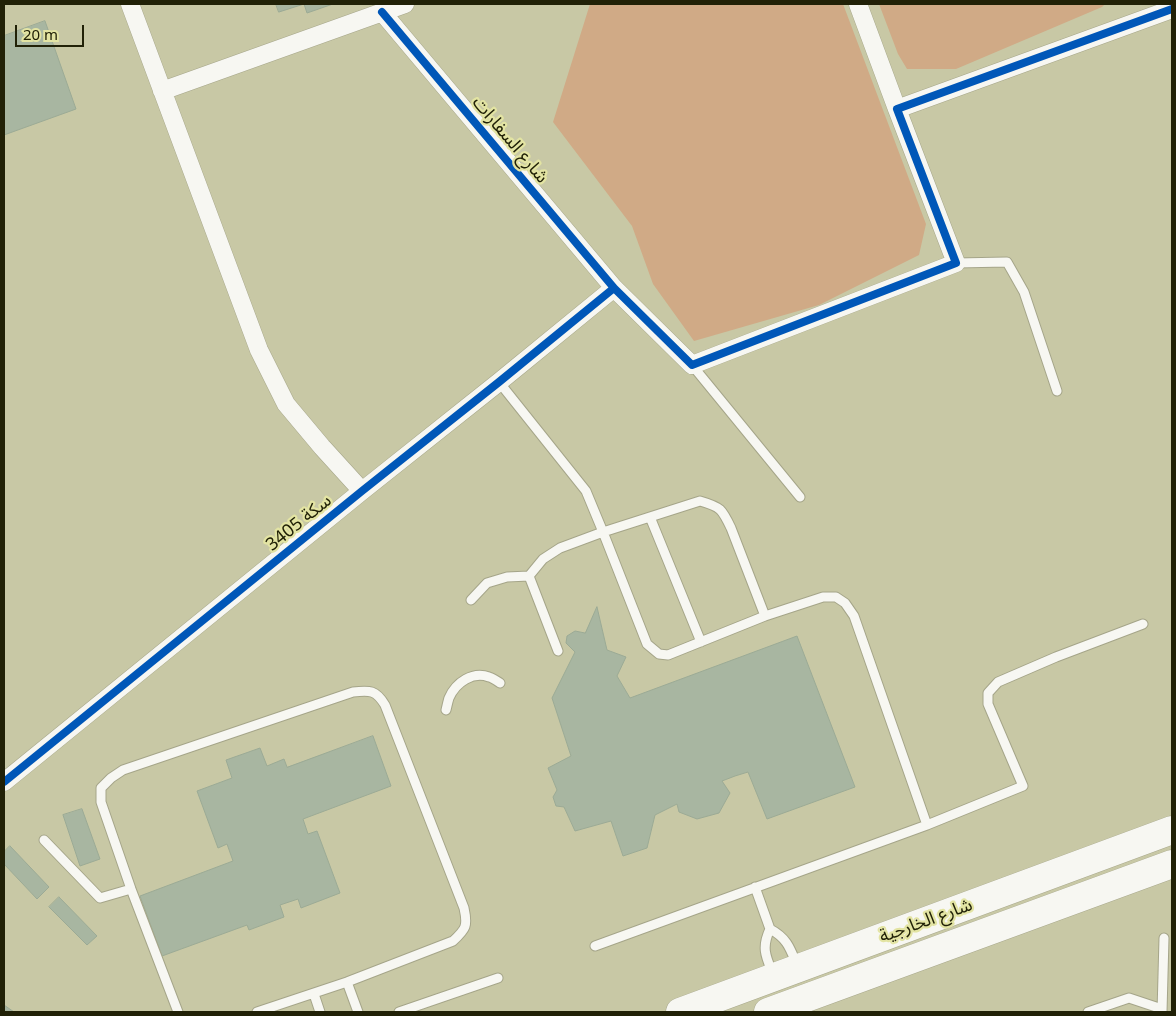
<!DOCTYPE html>
<html>
<head>
<meta charset="utf-8">
<style>
  body { margin:0 }
  #map { position:relative; width:1176px; height:1016px; overflow:hidden; background:#c8c8a5; font-family:"Noto Sans",sans-serif }
  canvas { display:block }
  .frame { position:absolute; inset:0; border:5px solid #212107; pointer-events:none }
  .scale { position:absolute; left:15px; top:25px; width:69px; height:22px; box-sizing:border-box; border:2px solid #212107; border-top:0; padding-left:6px; font-size:15px; line-height:18px; white-space:nowrap; color:#212107; -webkit-text-stroke:4px #e3e4a3; paint-order:stroke }
</style>
</head>
<body>
<div id="map">
<canvas width="1176" height="1016"></canvas>
<div class="frame"></div>
<div class="scale">20 m</div>
</div>
<script>
const ctx = document.querySelector('canvas').getContext('2d');
ctx.lineJoin = 'round';
function fill(path, color) { ctx.fillStyle = color; ctx.fill(path, 'evenodd'); }
function stroke(path, color, width, dash) { ctx.strokeStyle = color; ctx.lineWidth = width; ctx.lineCap = dash ? 'butt' : 'round'; ctx.setLineDash(dash || []); ctx.stroke(path); }
function drawText(font, color, halo, rows, align = 'center') {
  ctx.font = font + ' "Noto Sans","Noto Sans Arabic",sans-serif'; ctx.lineWidth = 4.5; ctx.setLineDash([]); ctx.textBaseline = 'middle'; ctx.strokeStyle = halo; ctx.fillStyle = color; for (const [text, x, y, turn = 0] of rows) {
    ctx.save(); ctx.translate(x, y); ctx.rotate((+turn || 0) * Math.PI / 180); ctx.textAlign = isNaN(turn) ? turn : align; if (halo) ctx.strokeText(text, 0, 0); ctx.fillText(text, 0, 0); ctx.restore();
  }
}
fill(new Path2D(`
  M590 4H843L926 224 919 255 819 305 694 341 653 284 632 226 553 122Z
  M879 4H1105L1102 7 956 69H907L898 54Z`), '#d0aa86');
const building = new Path2D(`
  M276 4H333L307 13 304 4 279 12Z
  M45 21 76 109 4 135V36Z
  M597 607 607 650 626 657 617 676 630 698 797 636 855 787 767 819 748 772 735 776 722 781 730 793 719 813 697 819 679 812 677 804 655 815 647 848 623 856 611 821 575 831 564 807 556 806 553 797 557 790 548 768 571 756 552 698 575 652 566 643 567 636 575 631 585 633Z
  M373 736 391 786 303 819 308 834 317 831 340 893 301 908 298 899 280 905 284 917 249 930 247 925 162 956 140 896 233 861 227 844 218 848 197 791 232 778 226 760 260 748 267 766 284 759 287 767Z
  M82 809 100 859 80 866 63 815Z
  M10 846 49 887 37 899 4 864V852Z
  M59 897 97 936 87 945 49 907Z
  M4 1005 14 1012H4Z`);
fill(building, '#a8b6a1');
stroke(building, '#9baa95', 1);
const service = new Path2D(`
  M956 263 1007 262 1024 292 1057 391
  M692 365 800 497
  M499 382 586 491 603 532 647 644 659 654 668 655 765 616 823 597H836L845 603 854 616 927 825
  M650 517 701 642
  M529 576 558 651
  M471 600 487 583 507 577 529 576 543 559 560 548 603 532 700 501C721 507 722 509 731 528L765 616
  M446 710C447 706 448 701 449 698 456 682 473 671 489 677 493 678 497 681 500 683
  M44 840 100 898 131 889
  M755 887 770 929C761 948 766 957 773 974
  M770 929C787 938 790 948 797 965
  M595 946 927 825 1023 786 988 704V693L998 682 1056 657 1143 624
  M347 982 358 1012
  M314 994 320 1012
  M178 1012 131 889 101 802V788L111 778 123 770 353 692C370 690 376 690 385 705L464 908C468 926 466 929 453 941L347 982 257 1012
  M399 1012 498 978
  M1088 1012 1129 998 1162 1009
  M1162 1012 1164 938`);
const minor = new Path2D(`
  M130 4 259 350 286 404 322 447 362 491
  M858 4 897 109
  M382 12 614 288 692 365 956 263 897 109 1172 9
  M162 91 405 4
  M4 782 362 491 499 382 614 288`);
const primary = new Path2D(`
  M680 1012 1172 830
  M768 1012 1172 864`);
stroke(service, '#a5a589', 11);
stroke(minor, '#a5a589', 19);
stroke(primary, '#a5a589', 29);
stroke(service, '#f7f7f2', 9);
stroke(minor, '#f7f7f2', 18);
stroke(primary, '#f7f7f2', 28);
stroke(new Path2D(`
  M382 12 614 288 692 365 956 263 897 109 1172 9
  M4 782 362 491 499 382 614 288`), '#0057b8', 8);
drawText('18px', '#212107', '#e3e4a3', [
  ["شارع السفارات",510,140,50],
  ["سكة 3405",299,523,-39],
  ["شارع الخارجية",926,921,-20]
]);
</script>
</body>
</html>
